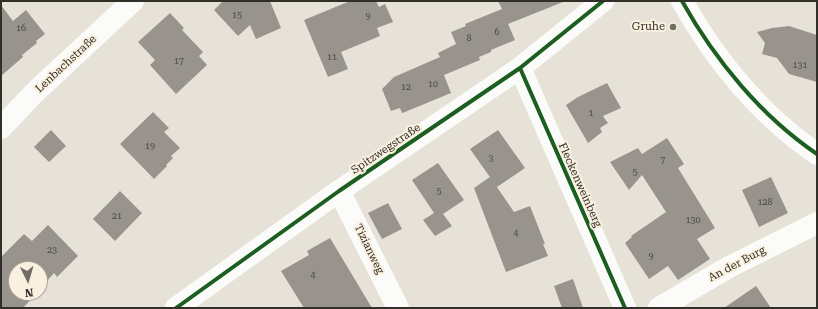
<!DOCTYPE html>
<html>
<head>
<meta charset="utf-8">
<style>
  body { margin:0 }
  #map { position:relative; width:818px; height:309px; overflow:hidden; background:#e7e2d8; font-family:"Roboto Serif",serif }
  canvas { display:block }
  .frame { position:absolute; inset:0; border:2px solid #322e28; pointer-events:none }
  .north { position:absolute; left:8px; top:261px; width:40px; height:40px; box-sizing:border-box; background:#faf0df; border:1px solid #aaa296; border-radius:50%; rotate:175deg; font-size:11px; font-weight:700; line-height:16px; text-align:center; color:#322e28 }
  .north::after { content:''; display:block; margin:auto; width:14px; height:18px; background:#716d66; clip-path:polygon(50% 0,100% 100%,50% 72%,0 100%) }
</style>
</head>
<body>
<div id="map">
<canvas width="818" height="309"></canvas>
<div class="frame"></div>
<div class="north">N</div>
</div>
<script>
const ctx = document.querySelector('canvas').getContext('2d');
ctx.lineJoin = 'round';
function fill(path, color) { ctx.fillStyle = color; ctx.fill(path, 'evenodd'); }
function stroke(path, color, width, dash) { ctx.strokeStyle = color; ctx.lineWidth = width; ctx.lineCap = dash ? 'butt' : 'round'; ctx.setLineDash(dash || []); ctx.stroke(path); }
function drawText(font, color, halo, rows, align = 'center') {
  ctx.font = font + ' "Roboto Serif",serif'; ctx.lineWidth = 4; ctx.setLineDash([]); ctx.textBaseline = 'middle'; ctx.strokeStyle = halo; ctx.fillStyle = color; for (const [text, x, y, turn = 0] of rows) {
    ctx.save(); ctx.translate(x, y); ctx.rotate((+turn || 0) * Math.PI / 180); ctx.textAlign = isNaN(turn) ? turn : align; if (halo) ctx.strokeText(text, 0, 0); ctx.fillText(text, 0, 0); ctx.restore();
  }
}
fill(new Path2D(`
  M223 1H270L281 28 256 39 250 25 238 36 214 10Z
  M350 1H376L379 7 385 4 393 22 377 28 380 36 341 52 348 69 328 77 304 20Z
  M498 1H563V2L508 24 515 40 491 50V52L479 57 480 60 444 75 451 93 405 112 402 113 400 108 391 111 382 89 394 77 440 57 438 53 456 44 451 32 466 26 465 24 502 9Z
  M1 5 13 21 26 10 45 34 36 41 37 43 22 55 23 57 1 76Z
  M170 13 184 28 182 30 203 52 199 56 207 65 176 94 150 65 155 60 138 42Z
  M789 26 817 35V82L789 74 777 58 762 54 765 43 757 32 772 28Z
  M607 83 621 108 603 116 608 123 600 128 602 132 588 143 566 105 578 97Z
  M153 112 169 128 164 132 180 148 171 156 173 158 166 165 167 166 154 179 120 144Z
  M51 130 66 146 49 162 34 147Z
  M498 130 525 168 497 187 470 149Z
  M667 138 684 164 678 168 715 228 697 239 710 259 678 280 668 266 649 279 625 243 632 237 631 236 666 212 642 175 629 190 610 162 638 148 642 154Z
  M438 163 464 200 443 214 452 226 435 236 423 220 434 213 412 180Z
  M490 177 514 212 530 206 545 244H543L548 256 506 272 474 188Z
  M771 177 788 213 759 227 742 190Z
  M120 191 142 213 115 241 93 219Z
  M388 203 402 229 382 239 368 213Z
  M48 225 78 256 57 277 54 273 40 289V269H16V293H37L23 308H1V257L24 234 32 241Z
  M330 238 372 308H304L281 271 309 255 307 251Z
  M573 279 583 308H562L554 286Z
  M756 286 771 308H724Z`), '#98948d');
stroke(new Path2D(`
  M682 1C715 60 761 116 817 154
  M520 68 625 308
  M1 128 33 94 133 1
  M339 191 398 308
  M176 308 339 191 520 68 603 1
  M659 308 729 267 817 223`), '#fbfbf9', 22);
stroke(new Path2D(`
  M682 1C715 60 761 116 817 154
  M520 68 625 308
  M176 308 339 191 520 68 603 1`), '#1b5e20', 4);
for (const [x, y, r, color] of [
  [673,27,4,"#716d66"]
]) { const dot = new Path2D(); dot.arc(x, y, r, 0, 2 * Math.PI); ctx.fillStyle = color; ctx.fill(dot); stroke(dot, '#faf0df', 1.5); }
drawText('9px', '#4c4841', null, [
  ["15",237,15],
  ["9",368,16],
  ["16",21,28],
  ["6",497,32],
  ["8",469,38],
  ["11",332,57],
  ["17",179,61],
  ["131",800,65],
  ["10",433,84],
  ["12",406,87],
  ["1",591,113],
  ["19",150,146],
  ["3",491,158],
  ["7",663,160],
  ["5",635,172],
  ["5",439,191],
  ["128",765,202],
  ["21",117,216],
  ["130",693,220],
  ["4",516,233],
  ["23",52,250],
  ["9",651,256],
  ["4",313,275]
]);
drawText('11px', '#322e28', '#faf0df', [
  ["Gruhe",665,27]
], 'right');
drawText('11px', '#322e28', '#faf0df', [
  ["Lenbachstraße",66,64,-43],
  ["Spitzwegstraße",386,149,-34],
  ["Fleckenweinberg",580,185,66],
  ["Tizianweg",369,249,64],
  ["An der Burg",737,264,-28]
]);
</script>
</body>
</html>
